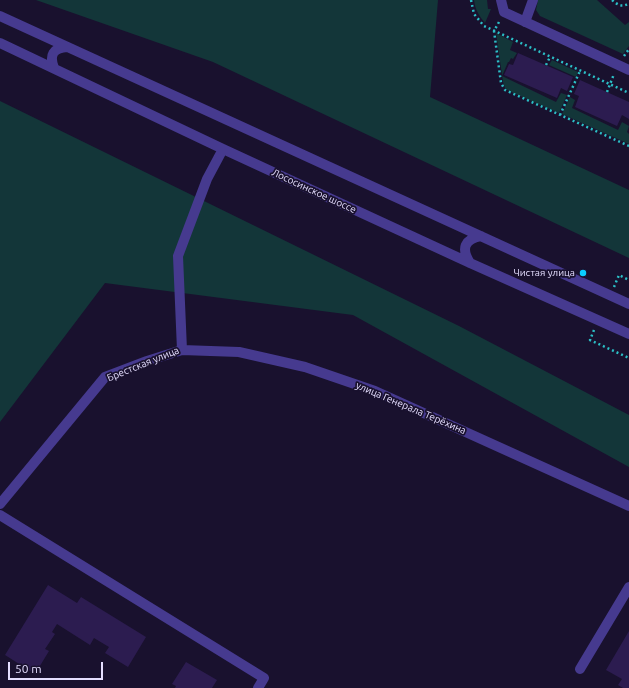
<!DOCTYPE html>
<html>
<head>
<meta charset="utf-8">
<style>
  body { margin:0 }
  #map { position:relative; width:629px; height:688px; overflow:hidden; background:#19112e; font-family:Ubuntu,sans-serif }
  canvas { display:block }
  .scale { position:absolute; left:8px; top:662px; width:95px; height:18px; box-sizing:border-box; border:2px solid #e5deff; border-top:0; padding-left:5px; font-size:12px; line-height:14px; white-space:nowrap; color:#e5deff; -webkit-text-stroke:3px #19112e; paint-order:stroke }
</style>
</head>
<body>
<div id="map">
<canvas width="629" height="688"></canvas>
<div class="scale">50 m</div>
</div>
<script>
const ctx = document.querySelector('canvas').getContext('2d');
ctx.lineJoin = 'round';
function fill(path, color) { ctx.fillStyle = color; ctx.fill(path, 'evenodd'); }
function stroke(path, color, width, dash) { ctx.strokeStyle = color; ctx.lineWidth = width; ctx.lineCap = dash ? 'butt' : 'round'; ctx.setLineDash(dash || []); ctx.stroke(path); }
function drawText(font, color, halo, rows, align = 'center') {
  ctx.font = font + ' Ubuntu,sans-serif'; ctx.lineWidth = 3.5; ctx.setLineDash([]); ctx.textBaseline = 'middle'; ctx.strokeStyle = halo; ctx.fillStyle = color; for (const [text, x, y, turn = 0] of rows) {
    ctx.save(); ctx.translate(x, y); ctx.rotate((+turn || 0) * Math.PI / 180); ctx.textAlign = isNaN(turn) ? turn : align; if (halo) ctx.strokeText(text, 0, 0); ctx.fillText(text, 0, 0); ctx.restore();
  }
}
fill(new Path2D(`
  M36 0H438L430 97 629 190V258L213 62Z
  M474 0H487L488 9H491L485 23C479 16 475 9 474 0Z
  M538 0H597L625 25 629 22V46L623 54 540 16 536 10Z
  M496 33 513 42 510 50 517 53 513 59 511 58 509 62H508L502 76 556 102 561 93 567 95 559 113 509 91 505 88 503 82Z
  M552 60 578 72 576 77 549 65Z
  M570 97 575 100 572 108 618 130 622 122 629 126 627 132 629 134V144L562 114Z
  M0 101 459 326 629 415V467L353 315 105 283 0 422Z`), '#133639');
fill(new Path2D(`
  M518 53 573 77 567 91 561 88 557 98 504 75 509 64 513 65Z
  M580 80 629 102V119L622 115 617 126 575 107 579 96 574 94Z
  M48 585 77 603 81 597 146 637 128 667 105 653 109 647 94 638 90 645 57 624 52 632 55 634 45 649 49 651 35 674 5 655Z
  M629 631V688H623L618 685 622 679 606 670Z
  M186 662 217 680 212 688H175L176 686 172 684Z`), '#2c1c50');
stroke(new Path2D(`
  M471 0 474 14 484 26 629 93
  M612 0C618 5 622 8 629 3
  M499 22 494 31 501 83 505 90 629 146
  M624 56 629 49
  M546 65 550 57
  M607 92 614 74
  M560 115 580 71
  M614 287 619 275 629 280
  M594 330 590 340 629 358`), '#2bbfc6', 2.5, [2, 3]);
stroke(new Path2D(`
  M501 0 504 12 629 70
  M0 16 629 304
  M525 22 533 0
  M0 43 223 149 470 263 629 334
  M54 68C49 55 53 48 67 47
  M470 263C461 249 464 239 481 236
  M182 350 239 352 305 367 375 391 629 506
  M0 504 105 377 147 361 182 350 178 256 207 179 223 149
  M0 515 264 678 258 688
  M580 669 629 587`), '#463a8f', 10);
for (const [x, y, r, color] of [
  [583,273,4,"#0acdff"]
]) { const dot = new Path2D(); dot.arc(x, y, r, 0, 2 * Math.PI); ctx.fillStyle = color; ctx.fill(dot); stroke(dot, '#19112e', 1.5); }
drawText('10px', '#e5deff', '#19112e', [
  ["Лососинское шоссе",314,191,25],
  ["Брестская улица",143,364,-22],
  ["улица Генерала Терёхина",411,408,23]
]);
drawText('10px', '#e5deff', '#19112e', [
  ["Чистая улица",575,273]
], 'right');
</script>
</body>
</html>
